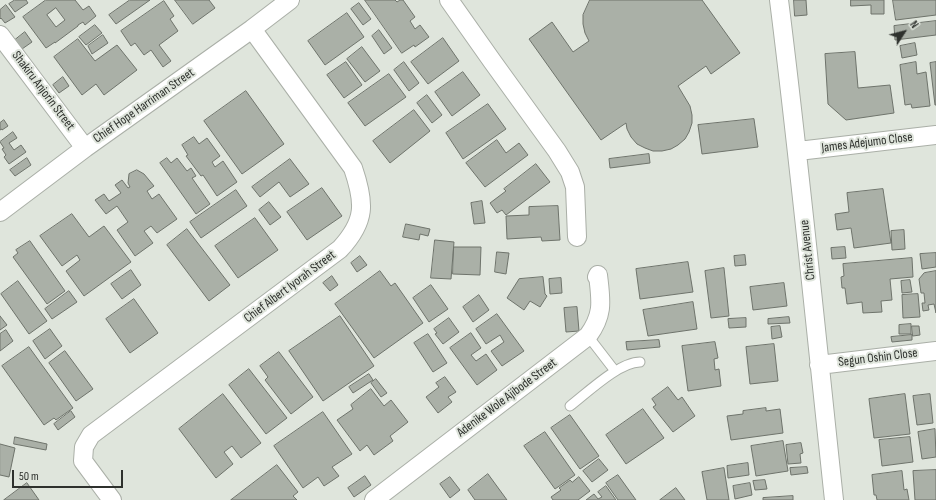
<!DOCTYPE html>
<html>
<head>
<meta charset="utf-8">
<style>
  body { margin:0 }
  #map { position:relative; width:936px; height:500px; overflow:hidden; background:#dfe5dc; font-family:"Sofia Sans Condensed",sans-serif }
  canvas { display:block }
  .north { position:absolute; left:884px; top:12px; width:40px; height:40px; -webkit-text-stroke:3px #dfe5dc; paint-order:stroke; rotate:54deg; font-size:11px; font-weight:700; line-height:16px; text-align:center; color:#2e312d }
  .north::after { content:''; display:block; margin:auto; width:14px; height:18px; background:#2e312d; clip-path:polygon(50% 0,100% 100%,50% 72%,0 100%) }
  .scale { position:absolute; left:12px; top:470px; width:111px; height:18px; box-sizing:border-box; border:2px solid #2e312d; border-top:0; padding-left:5px; font-size:12px; line-height:14px; white-space:nowrap; color:#2e312d; -webkit-text-stroke:3px #dfe5dc; paint-order:stroke }
</style>
</head>
<body>
<div id="map">
<canvas width="936" height="500"></canvas>
<div class="north">N</div>
<div class="scale">50 m</div>
</div>
<script>
const ctx = document.querySelector('canvas').getContext('2d');
ctx.lineJoin = 'round';
function fill(path, color) { ctx.fillStyle = color; ctx.fill(path, 'evenodd'); }
function stroke(path, color, width, dash) { ctx.strokeStyle = color; ctx.lineWidth = width; ctx.lineCap = dash ? 'butt' : 'round'; ctx.setLineDash(dash || []); ctx.stroke(path); }
function drawText(font, color, halo, rows, align = 'center') {
  ctx.font = font + ' "Sofia Sans Condensed",sans-serif'; ctx.lineWidth = 4; ctx.setLineDash([]); ctx.textBaseline = 'middle'; ctx.strokeStyle = halo; ctx.fillStyle = color; for (const [text, x, y, turn = 0] of rows) {
    ctx.save(); ctx.translate(x, y); ctx.rotate((+turn || 0) * Math.PI / 180); ctx.textAlign = isNaN(turn) ? turn : align; if (halo) ctx.strokeText(text, 0, 0); ctx.fillText(text, 0, 0); ctx.restore();
  }
}
const building = new Path2D(`
  M15 0H26L28 3 15 12 9 4Z
  M46 0H75L83 10 89 6 96 16 85 25 83 22 78 25V26L55 43V42L46 48 23 17ZM56 8 65 20 56 27 47 15Z
  M130 0H150L116 24 109 15Z
  M175 0H209L215 8 193 24Z
  M365 0H395L397 2 400 0H403L415 17 410 21 415 29 420 25 429 37 415 47 414 45 402 53Z
  M590 0H702L740 53 711 74 706 66 678 86 690 106 692 115V123L689 132 685 139 678 145 671 149 662 151H653L645 148 637 144 631 137 627 129 626 123 601 140 529 39 552 22 573 52 589 41 585 33 583 24V15Z
  M794 0H806L807 15 795 16Z
  M851 0H884V14H871V5L851 6Z
  M893 0H936V15L896 20Z
  M164 1 174 16 170 19 178 31 159 45 171 61 163 67 151 50 144 55 135 43 131 46 121 31Z
  M359 3 371 19 363 25 351 9Z
  M6 5 15 17 5 23 1 18 0 19V10Z
  M347 13 364 37 325 65 308 41Z
  M936 21V35L895 40 894 26Z
  M95 25 102 33 86 45 79 37Z
  M379 30 392 48 384 54 372 36Z
  M25 32 32 42 22 49 15 40Z
  M103 35 108 43 92 54 88 46Z
  M443 38 459 61 428 84 411 62Z
  M78 39 95 61 117 45 137 70 104 95 96 84 82 95 54 57Z
  M915 43 917 55 902 58 900 46Z
  M362 47 380 71 365 82 347 59Z
  M855 52 858 88 890 85 894 113 846 120 828 104 825 54Z
  M346 62 362 85 344 98 327 75Z
  M404 62 419 83 409 91 394 70Z
  M916 62 917 74 926 72 930 106 912 108 911 104 905 105 900 65Z
  M936 62V105H935L930 63Z
  M463 72 480 95 452 116 435 92Z
  M389 74 406 97 365 126 348 103Z
  M63 77 69 86 59 93 53 85Z
  M246 91 284 144 242 174 204 121Z
  M427 95 442 115 432 123 417 103Z
  M488 104 506 129 463 159 446 133Z
  M414 110 430 131 390 163 373 141Z
  M754 119 758 147 702 154 698 125Z
  M4 120 8 126 2 130V129L0 130V123Z
  M13 132 17 138 9 143 14 150 21 145 26 152 9 164 4 157 6 155 2 149 4 148 0 142Z
  M194 137 199 144 207 138 220 156 212 162 215 167 223 161 237 182 217 196 203 175 201 176 186 156 188 155 182 145Z
  M497 140 506 153 519 143 528 155 485 187 466 163Z
  M649 154 650 163 610 168 609 159Z
  M27 158 31 165 15 176 10 170Z
  M167 158 171 163 177 158 187 171 191 168 196 176 192 178 210 204 196 214 160 163Z
  M290 159 309 184 290 197 279 182 260 197 252 187Z
  M536 164 550 182 506 215 502 210 497 213 490 203 506 191 504 189Z
  M137 170 144 174 154 186 147 191 152 199 159 194 177 219 157 233 151 226 144 231 153 243 135 256 117 230 128 222 117 206 106 214 95 200 104 194 109 201 121 193 115 185 122 180 128 188 130 187 128 183 129 174Z
  M322 188 342 216 307 240 287 212Z
  M883 189 891 243 854 248 851 228 837 230 835 214 849 212 847 193Z
  M236 190 247 206 201 238 190 222Z
  M482 201 485 223 474 224 471 203Z
  M269 202 281 217 270 225 259 210Z
  M558 206 560 240 542 241 541 237 507 239 506 216 529 215V207Z
  M72 214 89 237 104 226 131 262 84 296 66 271 80 260 77 255 62 266 40 236Z
  M255 218 278 250 238 278 215 246Z
  M406 224 430 229 428 236 420 234 419 240 403 237Z
  M187 229 230 285 209 301 167 245Z
  M904 230 905 249 892 250 891 231Z
  M435 240 454 242 451 279 431 278Z
  M30 241 65 291 47 304 13 257 18 253 16 250Z
  M454 247H481L480 275 453 274Z
  M845 247 846 258 832 259 831 248Z
  M497 252 509 253 506 274 495 272Z
  M936 253V267L922 269 920 254Z
  M745 255 746 265 735 266 734 256Z
  M360 256 367 265 357 272 351 263Z
  M912 258 913 277 890 279 892 300 881 301 882 312 863 313 862 302 847 304 845 288H842L841 277 844 276 843 264Z
  M688 262 693 292 640 299 636 269Z
  M724 268 729 316 711 318 705 271Z
  M131 270 141 285 122 299 111 284Z
  M380 271 391 286 395 283 423 323 374 358 335 304Z
  M936 271V313L934 304 928 305 929 310 923 311 922 303H925L924 293H921L919 279 924 273Z
  M332 276 338 285 330 291 323 283Z
  M543 277 545 294 547 296 540 307 530 301 524 310 507 298 519 279Z
  M561 278 562 293 550 294 549 279Z
  M910 280 912 292 902 293 901 281Z
  M18 281 47 321 29 334 1 294Z
  M784 283 787 306 753 310 750 287Z
  M431 285 448 309 429 322 413 298Z
  M69 291 77 302 52 319 45 309Z
  M918 294 920 317 903 318 902 295Z
  M479 295 489 310 473 322 463 307Z
  M134 299 158 333 130 353 106 319Z
  M693 302 697 329 648 336 643 310Z
  M577 307 579 331 566 332 564 308Z
  M497 314 524 351 502 366 491 351 504 342 500 335 486 344 476 329Z
  M0 316 7 325 0 330Z
  M340 316 374 366 323 401 289 351Z
  M789 317 790 323 768 324V319Z
  M449 318 459 332 443 344 435 334 437 333 434 329Z
  M746 318V327L729 328 728 319Z
  M911 324V334H899V325Z
  M780 326 782 337 772 339 771 327Z
  M912 326H919L920 335 913 336Z
  M50 329 62 346 45 359 33 341Z
  M6 330 13 341 0 351V334Z
  M471 333 481 348 471 355 476 361 486 354 497 370 477 385 450 348Z
  M428 334 447 363 433 372 414 343Z
  M912 335V340L892 342 891 337Z
  M659 340 660 347 627 350 626 342Z
  M715 342 718 358 714 359 715 370 719 369 721 386 688 391 682 346Z
  M774 344 778 381 750 384 746 347Z
  M29 347 73 408 56 420 54 418 44 425 2 366Z
  M65 351 93 389 76 401 49 363Z
  M279 352 313 397 291 414 265 380 268 377 260 366Z
  M249 369 287 418 266 434 229 385Z
  M369 374 373 380 353 393 349 387Z
  M445 377 456 392 448 397 452 402 438 413 426 397 439 387 436 383Z
  M376 379 387 393 381 397 371 383Z
  M668 387 678 400 682 397 695 416 673 432 653 407 656 405 652 399Z
  M371 389 384 406 391 400 408 422 390 436 393 441 374 455 367 445 360 451 337 420 353 409 351 405Z
  M223 394 261 443 241 458 232 446 224 452 233 464 216 478 179 429Z
  M905 394 910 434 874 438 869 399Z
  M930 394 933 423 917 425 913 396Z
  M766 408V411L780 409 783 433 731 440 727 416 743 414V411Z
  M643 409 664 438 626 464 606 435Z
  M71 411 75 417 58 430 54 424Z
  M323 412 352 454 332 467 339 476 324 486 318 477 303 488 274 446Z
  M570 415 599 456 580 469 551 428Z
  M935 429 936 457 922 459 918 432Z
  M545 432 575 475 555 489 524 446Z
  M15 437 47 444 46 450 14 444Z
  M910 437 913 462 882 466 879 440Z
  M783 441 788 471 756 476 751 446Z
  M801 443 803 453 800 454 801 463 788 464 786 445Z
  M0 444 15 448 9 477 0 475Z
  M599 459 608 470 592 482 583 471Z
  M748 463 749 475 728 478 727 466Z
  M277 465 298 492 293 496 297 500H231Z
  M807 467 808 473 791 475 790 468Z
  M724 468 729 500H707L702 472Z
  M936 470V500H915L913 471Z
  M902 471 904 490 907 489 909 500H877L876 495H874L872 475Z
  M488 474 507 500H475L468 490Z
  M618 475 636 500H618L606 483Z
  M365 476 371 485 354 497 348 488Z
  M450 477 460 490 450 498 440 484Z
  M579 477 590 491 578 500H553L551 497 561 490 559 488 570 480 572 482Z
  M765 480 767 489 755 490 753 481Z
  M27 483 39 500H4Z
  M750 483 752 495 735 499 733 486Z
  M606 486 616 500H586L594 494 598 499 602 497 598 492Z
  M676 488 685 500H660Z
  M793 496V500H763V498Z`);
fill(building, '#aab0a7');
stroke(building, '#6e736b', 1);
const service = new Path2D(`
  M588 336 615 371
  M570 406C587 393 619 362 640 362`);
const minor = new Path2D(`
  M449 0 492 61 557 151 570 172 575 187 577 237
  M779 0C800 166 816 333 834 500
  M0 35 85 148
  M798 151 936 135
  M0 212 85 148 252 29 290 0
  M819 365 936 351
  M112 500 83 461 84 447 91 435 340 249C366 221 365 203 353 168L252 29
  M374 500 588 336C604 314 601 301 598 275L597 277`);
stroke(service, '#aaafa7', 11);
stroke(minor, '#aaafa7', 20);
stroke(service, '#fff', 9);
stroke(minor, '#fff', 18);
drawText('13px', '#2e312d', '#dfe5dc', [
  ["Shakiru Anjorin Street",43,91,53],
  ["Chief Hope Harriman Street",144,106,-35],
  ["James Adejumo Close",867,143,-7],
  ["Christ Avenue",808,250,-96],
  ["Chief Albert Iyorah Street",290,287,-37],
  ["Segun Oshin Close",878,358,-7],
  ["Adenike Wole Ajibode Street",507,398,-37]
]);
</script>
</body>
</html>
